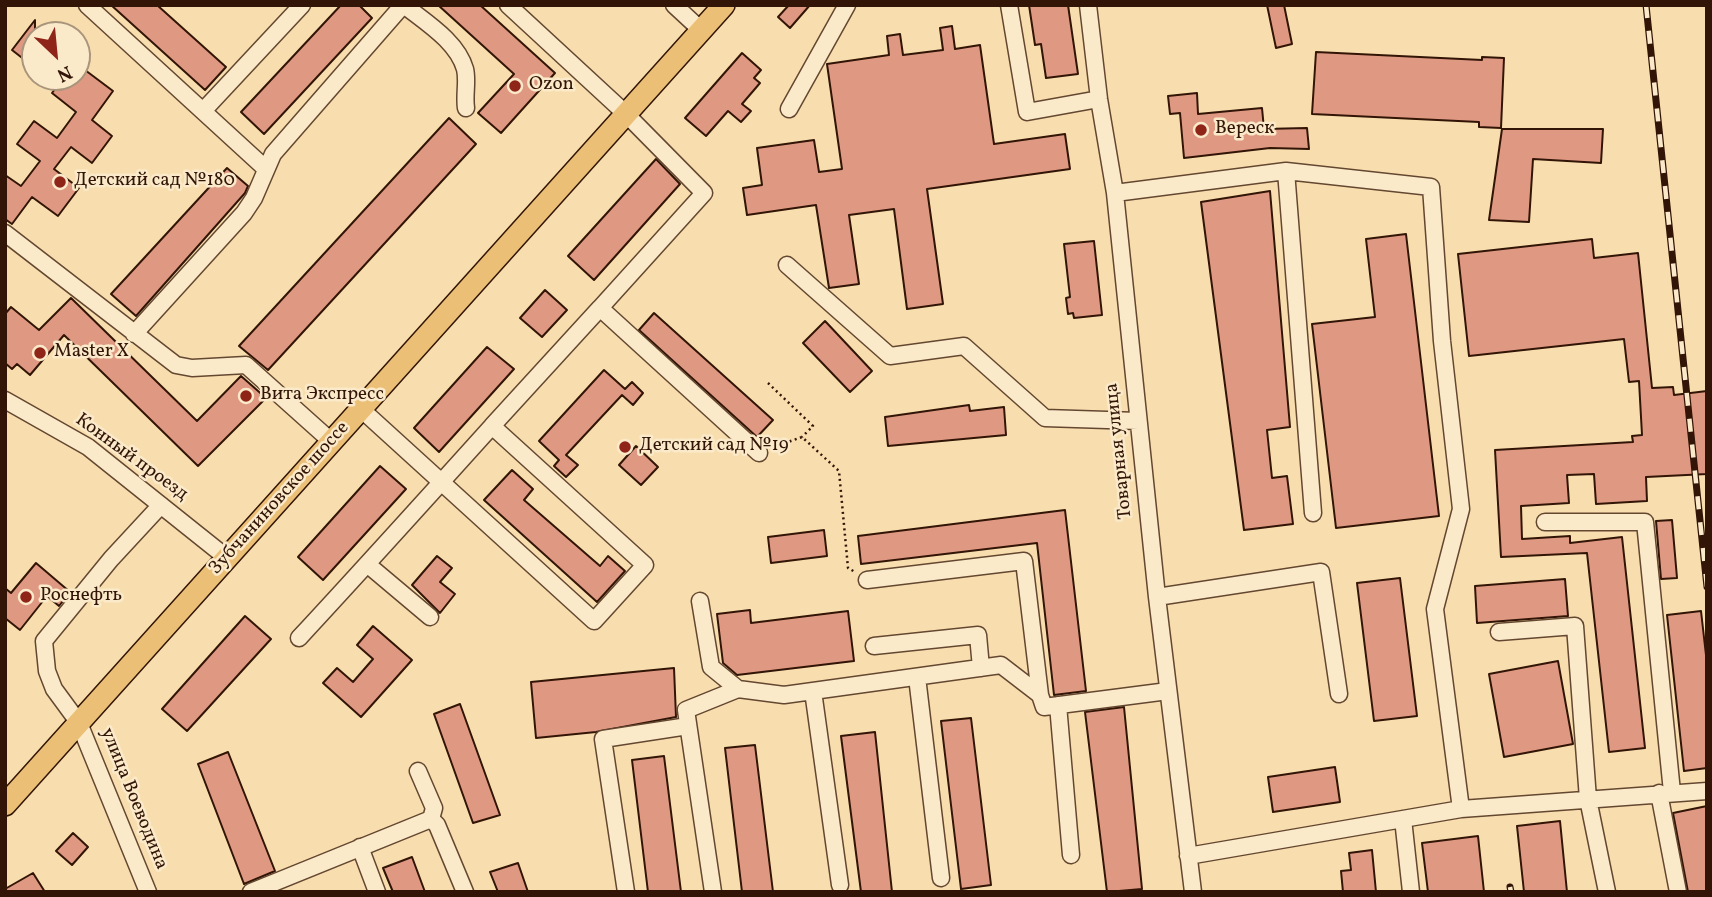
<!DOCTYPE html>
<html>
<head>
<meta charset="utf-8">
<style>
  body { margin:0 }
  #map { position:relative; width:1712px; height:897px; overflow:hidden; background:#f8deae; font-family:Vollkorn,serif }
  canvas { display:block }
  .frame { position:absolute; inset:0; border:7px solid #321506; pointer-events:none }
  .north { position:absolute; left:21px; top:21px; width:70px; height:70px; box-sizing:border-box; background:#faeaca; border:2px solid #aa957c; border-radius:50%; rotate:154deg; font-size:19px; font-weight:700; line-height:28px; text-align:center; color:#321506 }
  .north::after { content:''; display:block; margin:auto; width:24px; height:32px; background:#8f2418; clip-path:polygon(50% 0,100% 100%,50% 72%,0 100%) }
</style>
</head>
<body>
<div id="map">
<canvas width="1712" height="897"></canvas>
<div class="frame"></div>
<div class="north">N</div>
</div>
<script>
const ctx = document.querySelector('canvas').getContext('2d');
ctx.lineJoin = 'round';
function fill(path, color) { ctx.fillStyle = color; ctx.fill(path, 'evenodd'); }
function stroke(path, color, width, dash) { ctx.strokeStyle = color; ctx.lineWidth = width; ctx.lineCap = dash ? 'butt' : 'round'; ctx.setLineDash(dash || []); ctx.stroke(path); }
function drawText(font, color, halo, rows, align = 'center') {
  ctx.font = font + ' Vollkorn,serif'; ctx.lineWidth = 5; ctx.setLineDash([]); ctx.textBaseline = 'middle'; ctx.strokeStyle = halo; ctx.fillStyle = color; for (const [text, x, y, turn = 0] of rows) {
    ctx.save(); ctx.translate(x, y); ctx.rotate((+turn || 0) * Math.PI / 180); ctx.textAlign = isNaN(turn) ? turn : align; if (halo) ctx.strokeText(text, 0, 0); ctx.fillText(text, 0, 0); ctx.restore();
  }
}
const building = new Path2D(`
  M111 5H157L226 67 205 90Z
  M341 5H359L372 18 264 134 241 112Z
  M438 5H480L555 73 501 133 478 113 514 74Z
  M789 5H810L790 28 778 17Z
  M1029 5H1068L1078 74 1046 78 1041 44 1035 45Z
  M1267 5H1284L1292 44 1276 48Z
  M35 20V68L12 50Z
  M952 26 955 49 980 45 994 144 1065 134 1070 169 927 189 943 304 907 309 894 209 849 215 859 284 829 288 816 205 747 215 743 188 762 185 757 148 814 140 819 172 842 169 827 64 889 55 887 36 900 34 903 55 943 50 940 28Z
  M1316 52 1482 60V57L1504 58 1501 128 1479 127V122L1312 114Z
  M742 53 761 70 754 78 760 83 742 104 751 111 741 122 728 111 706 136 685 118Z
  M77 64 113 91 92 120 112 136 92 163 71 147 54 169 79 188 58 216 32 197 12 224 5 219V175L21 186 40 161 17 144 34 121 57 138 76 112 52 93 64 77H77Z
  M1197 93 1198 114 1262 108 1264 129 1307 128 1309 149 1270 148 1184 158 1180 113 1170 114 1168 96Z
  M449 118 476 144 268 370 239 346Z
  M1502 129H1603L1601 163 1533 159 1529 222 1489 220Z
  M656 159 680 184 594 280 568 256Z
  M227 168 248 186 245 193 136 316 111 294Z
  M1270 191 1290 427 1267 430 1272 478 1287 476 1293 524 1244 530 1201 202Z
  M1406 234 1439 516 1336 528 1312 324 1375 317 1366 239Z
  M1592 239 1594 258 1638 253 1652 388 1673 387 1674 395 1707 391V474L1646 477 1647 501 1596 504 1594 474 1567 475 1569 503 1521 506 1522 539 1570 536V543L1622 537 1645 748 1609 752 1587 553 1501 557 1495 450 1633 442 1632 436 1642 435 1639 381 1629 382 1624 339 1469 356 1458 254Z
  M1094 241 1102 315 1074 318 1073 313 1068 314 1066 298 1070 297 1064 244Z
  M545 290 567 310 542 337 520 318Z
  M71 298 197 421 241 376 266 398 198 466 64 335 30 375 17 364 12 369 5 363V314L11 307 39 330Z
  M654 313 773 420 757 437 639 330Z
  M825 321 872 371 850 392 803 343Z
  M487 347 514 369 439 452 414 428Z
  M604 370 625 389 632 382 643 393 633 405 622 395 566 455 578 465 566 477 554 466 559 460 539 441Z
  M969 405 970 411 1004 407 1006 435 888 446 885 417Z
  M636 446 658 467 641 485 619 465Z
  M380 466 406 489 323 580 298 557Z
  M512 470 533 489 524 500 600 566 608 556 625 571 597 602 484 500Z
  M1065 510 1086 691 1054 695 1037 543 861 564 858 536Z
  M1672 520 1677 578 1661 579 1656 521Z
  M824 530 827 556 771 563 768 537Z
  M437 556 452 568 440 582 455 594 440 613 412 585Z
  M36 563 70 592 59 606 47 596 20 630 5 618V588L11 593Z
  M1400 578 1417 716 1374 721 1357 583Z
  M1565 579 1568 616 1477 623 1475 586Z
  M750 610 751 623 848 611 854 661 737 675 723 663 717 614Z
  M1701 611 1707 664V768L1684 771 1667 615Z
  M245 616 271 639 187 731 162 709Z
  M373 626 412 660 361 717 323 683 337 668 353 682 373 659 357 645Z
  M1558 661 1573 744 1504 757 1489 674Z
  M674 668 676 717 596 732 536 738 531 682Z
  M460 704 500 815 473 823 434 714Z
  M1124 707 1142 889 1107 892 1085 712Z
  M971 718 991 885 961 889 941 721Z
  M875 732 892 892H861L841 736Z
  M755 745 773 892H742L725 748Z
  M228 752 275 871 244 884 198 764Z
  M664 756 681 892H648L632 760Z
  M1335 767 1340 802 1273 812 1268 777Z
  M1707 806V892H1688L1673 813Z
  M1560 821 1567 892H1524L1517 826Z
  M73 833 88 847 72 865 56 851Z
  M1478 836 1484 892H1428L1422 843Z
  M1372 850 1376 892H1343L1341 871 1351 870 1349 853Z
  M412 857 425 892H393L383 868Z
  M518 863 528 892H498L490 872Z
  M33 873 45 892H5V889Z`);
fill(building, '#df9983');
stroke(building, '#321506', 2);
const minor = new Path2D(`
  M87 5 266 169
  M404 5C425 22 457 41 465 69 468 81 464 95 466 108
  M508 5 626 114 704 193 600 308
  M674 5 701 30
  M1009 5 1027 112 1099 99
  M1088 5 1099 99 1115 193 1157 597 1193 892
  M789 109 847 5
  M203 111 302 5
  M1286 171 1431 187 1442 341 1461 509 1435 609 1461 809
  M1115 193 1286 171 1313 513
  M5 233 176 365 192 368 246 365 332 442
  M787 265 890 356 964 346 1045 418 1138 421
  M134 334 244 213 254 198 273 154 403 5
  M5 400 88 447 227 558
  M492 426 600 308 759 453
  M1545 522H1645L1672 792
  M367 564 430 617
  M867 580 1024 561 1040 695
  M1157 597 1321 572 1339 694
  M700 601 711 667 738 689
  M1499 632 1575 626 1588 799 1607 892
  M299 638C364 568 428 497 492 426L645 565 594 621 361 409
  M874 646 978 635 981 668
  M917 677 941 878
  M813 691 840 885
  M1058 705 1071 855
  M1659 793 1678 892
  M431 819 437 825 465 892
  M1403 819 1411 892
  M360 847 377 892
  M1188 856 1461 809 1707 791
  M148 892 79 723 54 689 47 671 44 641 111 559 161 505
  M251 892 431 819 434 808 418 771
  M626 892 603 739 688 726
  M713 892 686 710 738 689 784 695 1001 665 1040 695 1044 707 1168 691`);
const major = new Path2D(`
  M5 805 724 5`);
stroke(minor, '#644730', 19);
stroke(major, '#321506', 24);
stroke(new Path2D(`
  M768 383 813 426 802 437
  M774 447 802 437 839 471 848 568 855 572`), '#321506', 2.5, [2, 3.5]);
stroke(minor, '#faeaca', 16);
stroke(major, '#ecbf77', 21);
const rail = new Path2D(`
  M1646 5 1707 587
  M1510 887 1511 892`);
stroke(rail, '#321506', 7);
stroke(rail, '#faeaca', 4.5, [13]);
for (const [x, y, r, color] of [
  [515,86,7,"#8f2418"],
  [1201,130,7,"#8f2418"],
  [60,182,7,"#8f2418"],
  [40,353,7,"#8f2418"],
  [246,396,7,"#8f2418"],
  [625,447,7,"#8f2418"],
  [26,597,7,"#8f2418"]
]) { const dot = new Path2D(); dot.arc(x, y, r, 0, 2 * Math.PI); ctx.fillStyle = color; ctx.fill(dot); stroke(dot, '#faeaca', 2.5); }
drawText('19px', '#321506', '#faeaca', [
  ["Ozon",529,86],
  ["Вереск",1215,130],
  ["Детский сад №180",74,182],
  ["Master X",54,353],
  ["Вита Экспресс",260,396],
  ["Детский сад №19",639,447],
  ["Роснефть",40,597]
], 'left');
drawText('19px', '#321506', '#faeaca', [
  ["Товарная улица",1120,451,-96],
  ["Конный проезд",131,458,36],
  ["Зубчаниновское шоссе",280,499,-48],
  ["улица Воеводина",133,799,68]
]);
</script>
</body>
</html>
